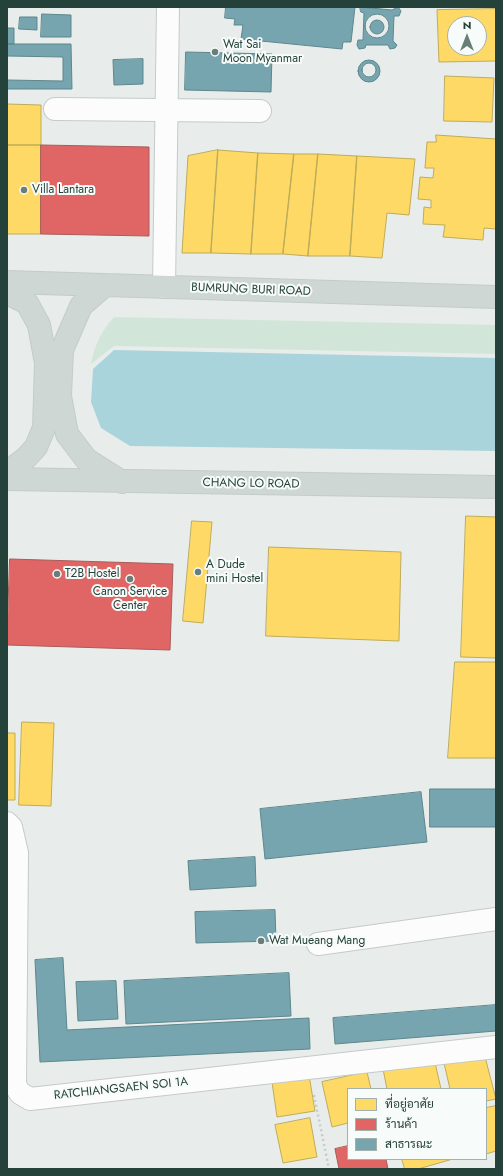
<!DOCTYPE html>
<html>
<head>
<meta charset="utf-8">
<style>
  body { margin:0 }
  #map { position:relative; width:503px; height:1176px; overflow:hidden; background:#e8edeb; font-family:Jost,Sarabun,sans-serif }
  canvas { display:block }
  .frame { position:absolute; inset:0; border:8px solid #24423a; pointer-events:none }
  .legend { position:absolute; left:347px; top:1088px; width:140px; height:72px; box-sizing:border-box; background:#f7fbf9; border:1px solid #a3b1ad; margin:0; padding:5px 7px; list-style:none; font-size:12px; color:#24423a }
  .legend li { display:flex; align-items:center; gap:8px; height:20px }
  .legend b { width:20px; border:1px solid #a3b1ad }
  .north { position:absolute; left:447px; top:16px; width:40px; height:40px; box-sizing:border-box; background:#f7fbf9; border:1px solid #a3b1ad; border-radius:50%; rotate:0deg; font-size:11px; font-weight:700; line-height:16px; text-align:center; color:#24423a }
  .north::after { content:''; display:block; margin:auto; width:14px; height:18px; background:#697e78; clip-path:polygon(50% 0,100% 100%,50% 72%,0 100%) }
</style>
</head>
<body>
<div id="map">
<canvas width="503" height="1176"></canvas>
<div class="frame"></div>
<ul class="legend">
<li><b style="height:11px;background:#ffd966"></b>ที่อยู่อาศัย</li>
<li><b style="height:11px;background:#e06666"></b>ร้านค้า</li>
<li><b style="height:11px;background:#76a5af"></b>สาธารณะ</li>
</ul>
<div class="north">N</div>
</div>
<script>
const ctx = document.querySelector('canvas').getContext('2d');
ctx.lineJoin = 'round';
function fill(path, color) { ctx.fillStyle = color; ctx.fill(path, 'evenodd'); }
function stroke(path, color, width, dash) { ctx.strokeStyle = color; ctx.lineWidth = width; ctx.lineCap = dash ? 'butt' : 'round'; ctx.setLineDash(dash || []); ctx.stroke(path); }
function drawText(font, color, halo, rows, align = 'center') {
  ctx.font = font + ' Jost,sans-serif'; ctx.lineWidth = 4; ctx.setLineDash([]); ctx.textBaseline = 'middle'; ctx.strokeStyle = halo; ctx.fillStyle = color; for (const [text, x, y, turn = 0] of rows) {
    ctx.save(); ctx.translate(x, y); ctx.rotate((+turn || 0) * Math.PI / 180); ctx.textAlign = isNaN(turn) ? turn : align; if (halo) ctx.strokeText(text, 0, 0); ctx.fillText(text, 0, 0); ctx.restore();
  }
}
fill(new Path2D(`
  M114 317 496 325V354L114 346 91 364C94 346 102 330 114 317Z`), '#d1e6d8');
fill(new Path2D(`
  M114 350 496 358V451L130 446 101 428 91 402 93 369Z`), '#a9d4db');
const homes = new Path2D(`
  M496 9V61L439 62 437 10ZM455 24H479V48H455Z
  M445 76 494 78 492 122 444 121Z
  M7 104 41 105V145H7Z
  M436 135 496 139V229L484 228 483 240 443 237 445 225 423 224 424 207 431 208V200L418 199 420 177 433 178 434 168H425L427 142H436Z
  M7 145H41V234H7Z
  M218 150 258 153 251 254 211 253Z
  M218 150 211 253H182L188 156Z
  M258 153 294 154 283 254H251Z
  M294 154H318L308 256 283 254Z
  M318 154 357 156 350 256H308Z
  M357 156 415 159 409 215 387 213 382 258 350 256Z
  M466 516 496 517V658L461 657Z
  M192 521 212 522 203 623 183 621Z
  M269 547 401 552 399 641 266 636Z
  M455 662H496V758H448Z
  M22 722 54 723 51 806 19 805Z
  M7 733H15V800H7Z
  M484 1053 496 1099 486 1101V1089H450L444 1063Z
  M434 1058 441 1089H387L383 1069Z
  M308 1069 315 1111 277 1117 271 1075Z
  M367 1072 371 1089H348V1123L332 1127 322 1082Z
  M496 1106V1151L486 1154V1108Z
  M310 1118 317 1157 283 1163 275 1125Z
  M402 1159H453L418 1169H405Z`);
fill(homes, '#ffd966');
stroke(homes, '#bdac59', 1);
const shops = new Path2D(`
  M41 145 149 147V236L41 234Z
  M10 559 173 564 170 650 7 645Z
  M348 1146V1159H386L388 1169H339L335 1149Z`);
fill(shops, '#e06666');
stroke(shops, '#a85b59', 1);
const public = new Path2D(`
  M226 7H355L351 42H343L342 49 241 39 243 25H234L235 19 225 18Z
  M360 7 392 10 398 7 401 11 399 16H394L393 41 397 45 395 48 390 49 388 45H366L365 48 359 49 357 45 358 40H363L364 13 361 12Z
  M365 26a12 12 0 1 1 24 0a12 12 0 1 1-24 0Z
  M42 14 71 15V37H41Z
  M20 17H37V30L19 29Z
  M370 27a7 7 0 1 1 14 0a7 7 0 1 1-14 0Z
  M7 28H14V44H7Z
  M7 44H71L72 89H7Z
  M186 52 272 54 271 92 185 90Z
  M7 56 63 57V81L7 80Z
  M143 59V84L114 85 113 60Z
  M358 71a11 11 0 1 1 22 0a11 11 0 1 1-22 0Z
  M362 70a7 7 0 1 1 14 0a7 7 0 1 1-14 0Z
  M430 789H496V827H430Z
  M421 792 427 842 265 859 260 809Z
  M255 857 256 886 190 890 188 861Z
  M275 910 276 941 196 943 195 912Z
  M63 958 67 1030 309 1018 310 1049 40 1062 35 960Z
  M289 973 291 1016 126 1024 124 981Z
  M116 981 118 1019 78 1021 76 982Z
  M496 1005V1031L335 1044 333 1018Z`);
fill(public, '#76a5af');
stroke(public, '#5d878c', 1);
const minor = new Path2D(`
  M55 109 260 111
  M164 287 168 7
  M7 823 11 827 17 853 15 1085 20 1093 30 1099 496 1047
  M318 944 496 919`);
const major = new Path2D(`
  M7 282 496 297
  M105 285 81 306 62 350 60 396 67 434 86 459 122 482
  M7 293 27 303 39 325 46 363 44 428 36 447 25 459 7 472
  M7 479 496 487`);
stroke(minor, '#c5cac8', 24);
stroke(major, '#c3ccc9', 24);
stroke(new Path2D(`
  M314 1095 329 1169`), '#c3ccca', 2.5, [2, 3]);
stroke(minor, '#fcfcfc', 22);
stroke(major, '#cfd7d5', 22);
for (const [x, y, r, color] of [
  [215,52,4,"#697e78"],
  [24,190,4,"#697e78"],
  [198,572,4,"#697e78"],
  [57,574,4,"#697e78"],
  [130,579,4,"#697e78"],
  [261,941,4,"#697e78"]
]) { const dot = new Path2D(); dot.arc(x, y, r, 0, 2 * Math.PI); ctx.fillStyle = color; ctx.fill(dot); stroke(dot, '#f7fbf9', 1.5); }
drawText('12px', '#24423a', '#f7fbf9', [
  ["Wat Sai",223,45],
  ["Moon Myanmar",223,59],
  ["Villa Lantara",32,190],
  ["A Dude",206,565],
  ["mini Hostel",206,579],
  ["T2B Hostel",65,574],
  ["Canon Service",130,592,"center"],
  ["Center",130,606,"center"],
  ["Wat Mueang Mang",269,941]
], 'left');
drawText('12px', '#24423a', '#f7fbf9', [
  ["BUMRUNG BURI ROAD",251,290,2],
  ["CHANG LO ROAD",251,484,1],
  ["RATCHIANGSAEN SOI 1A",121,1089,-6]
]);
</script>
</body>
</html>
